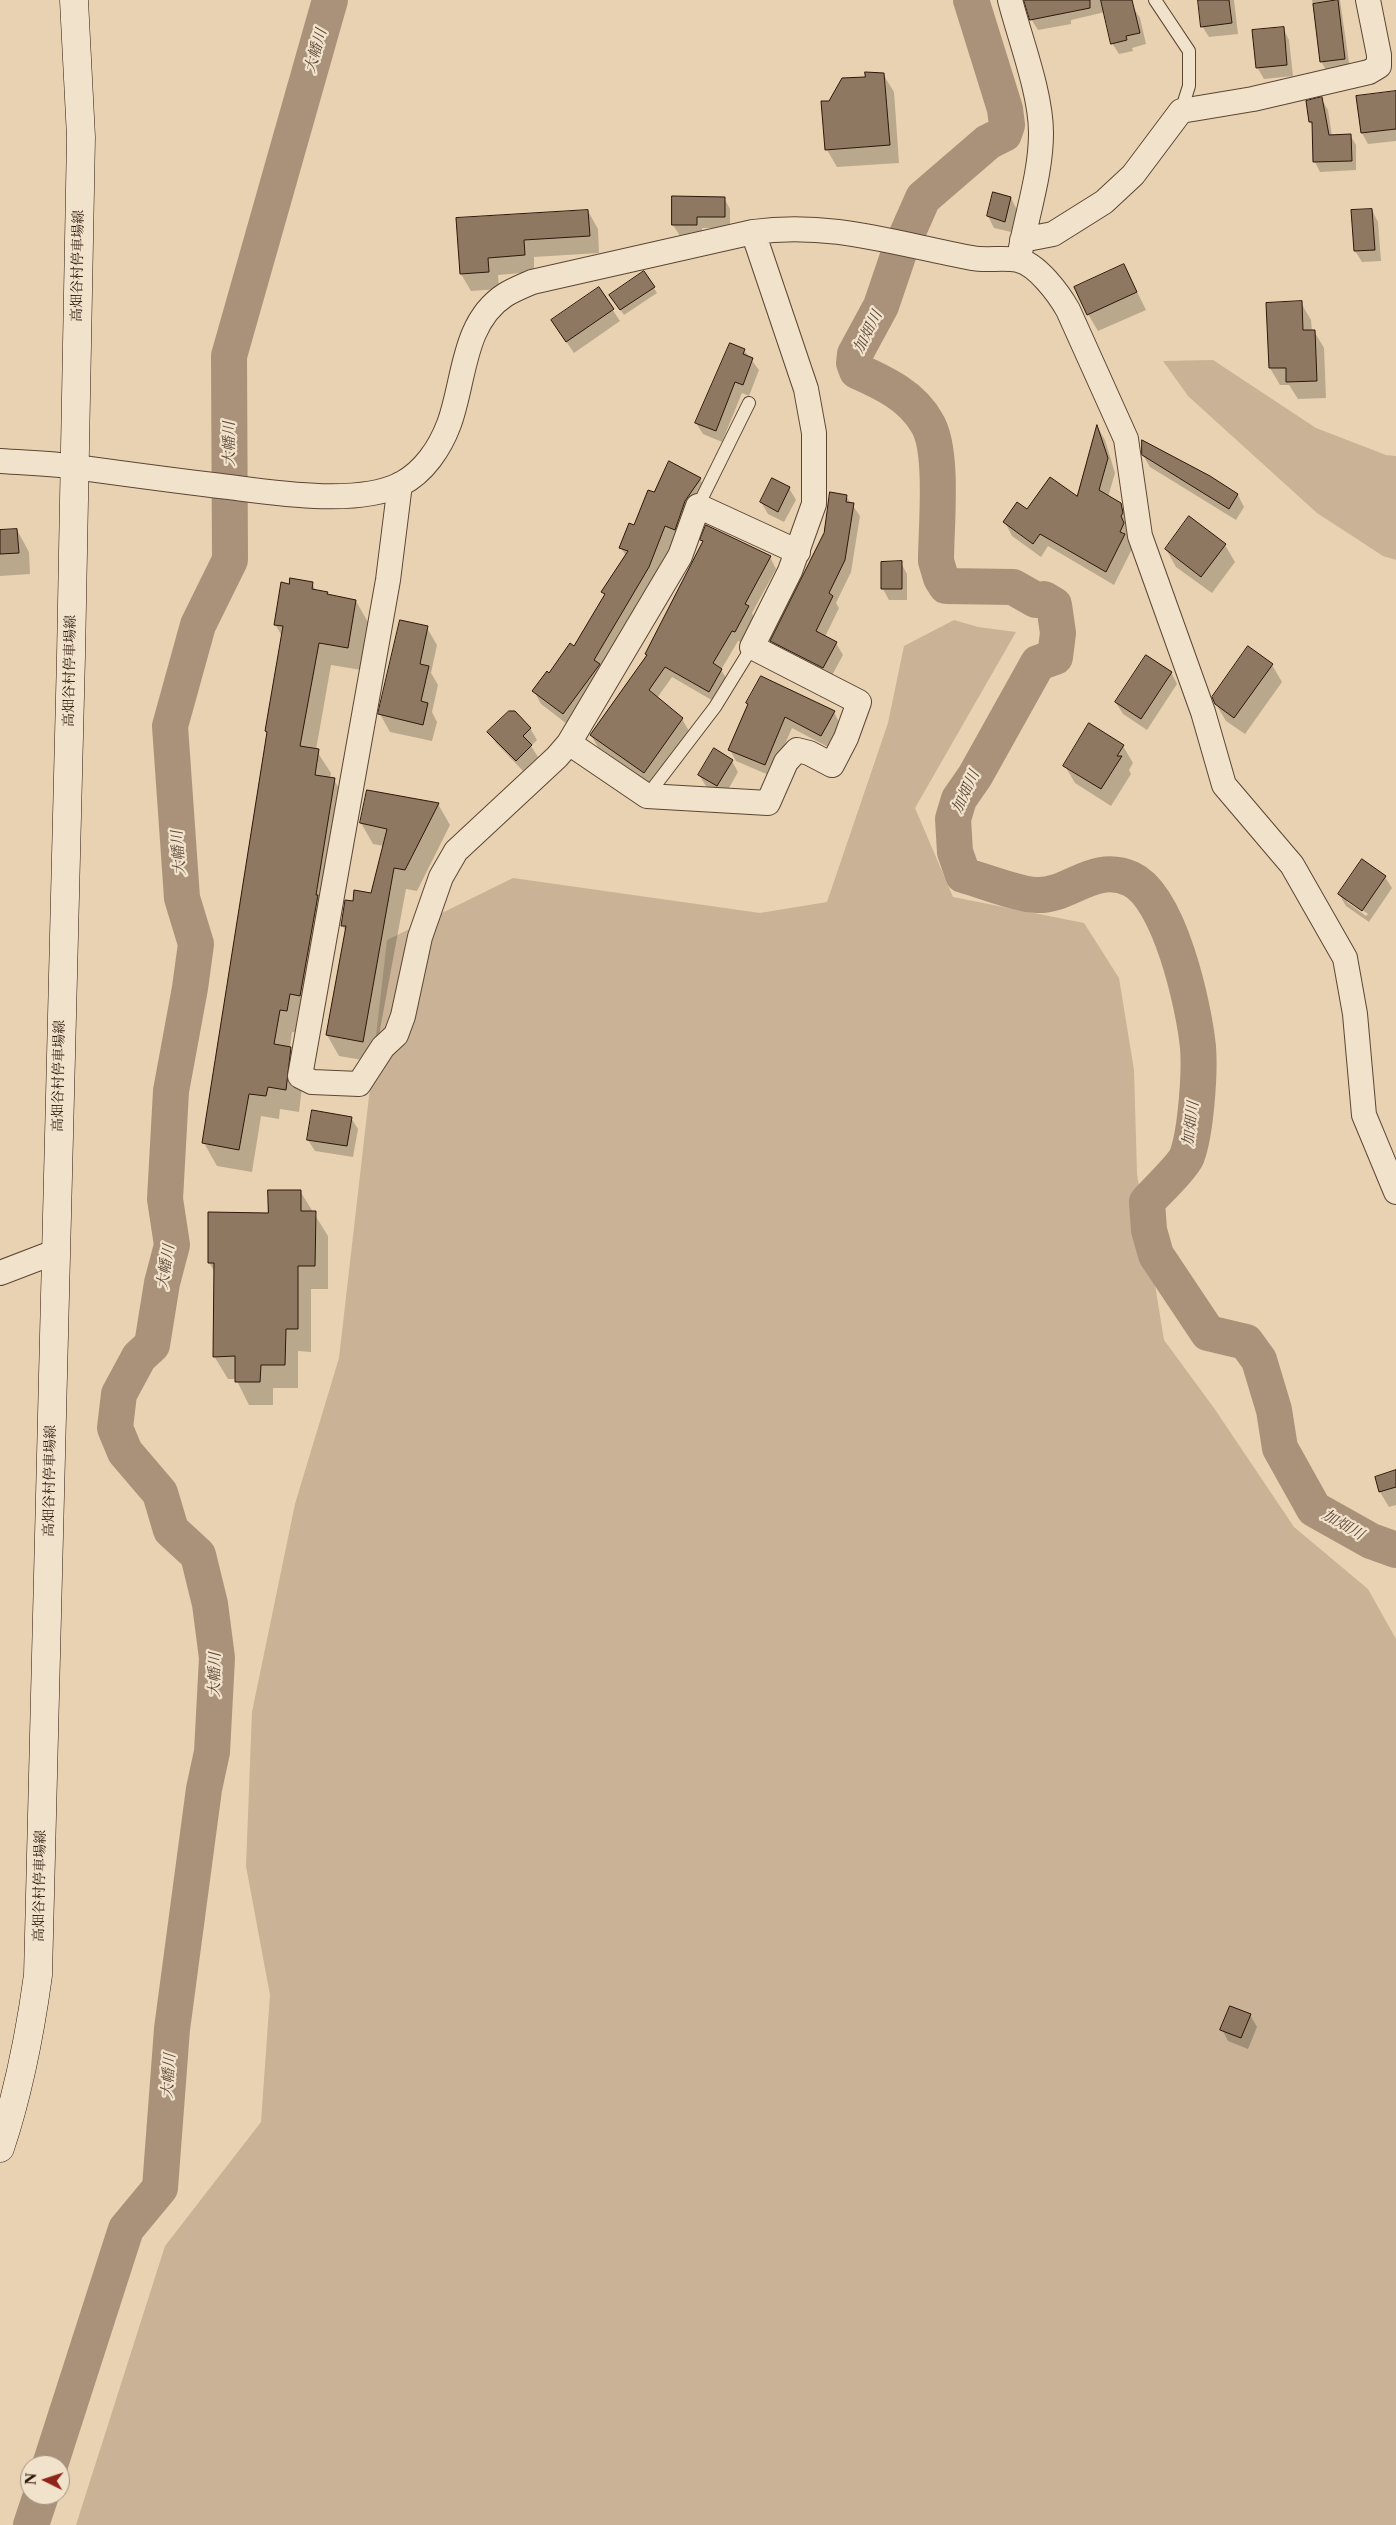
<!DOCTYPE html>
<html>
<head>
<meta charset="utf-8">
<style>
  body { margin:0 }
  #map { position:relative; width:1396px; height:2525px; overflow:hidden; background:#e9d2b1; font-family:"Libre Caslon Text",serif }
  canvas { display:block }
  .north { position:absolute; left:20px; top:2455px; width:50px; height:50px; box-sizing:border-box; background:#f1e2cc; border:1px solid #a2917f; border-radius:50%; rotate:274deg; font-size:14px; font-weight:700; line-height:20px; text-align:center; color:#2c170b }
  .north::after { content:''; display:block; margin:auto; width:18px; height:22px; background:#8f2418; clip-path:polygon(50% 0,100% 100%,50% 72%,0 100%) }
</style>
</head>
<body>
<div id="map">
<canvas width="1396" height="2525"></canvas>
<div class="north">N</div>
</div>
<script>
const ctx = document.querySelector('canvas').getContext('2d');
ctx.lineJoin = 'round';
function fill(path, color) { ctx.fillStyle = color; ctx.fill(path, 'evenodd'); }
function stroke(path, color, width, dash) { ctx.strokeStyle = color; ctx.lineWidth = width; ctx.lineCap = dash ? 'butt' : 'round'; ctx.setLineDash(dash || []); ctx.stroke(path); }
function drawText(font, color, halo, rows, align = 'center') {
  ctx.font = font + ' "Libre Caslon Text","Noto Serif JP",serif'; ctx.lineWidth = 4.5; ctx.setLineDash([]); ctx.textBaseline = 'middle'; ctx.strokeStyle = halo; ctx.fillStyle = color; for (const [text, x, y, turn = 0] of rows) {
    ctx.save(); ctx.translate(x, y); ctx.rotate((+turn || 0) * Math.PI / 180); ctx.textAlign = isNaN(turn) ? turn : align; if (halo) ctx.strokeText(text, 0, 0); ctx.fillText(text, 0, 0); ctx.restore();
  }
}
fill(new Path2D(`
  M1213 360 1316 428 1386 455 1396 456V560L1383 556 1317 513 1188 396 1163 361Z
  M954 620 978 627 1016 632 915 808 953 897 1084 923 1119 978 1134 1070 1137 1174 1164 1340 1214 1408 1294 1527 1368 1589 1396 1639V2525H76L165 2246 261 2122 270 1995 246 1866 252 1712 295 1504 339 1358 387 940 513 878 760 913 827 902 888 723 904 646Z`), '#c9b295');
fill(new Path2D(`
  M1025 0H1107L1133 7 1140 18 1146 44 1132 48 1133 51 1119 54 1112 43 1105 12 1071 20V24L1038 30 1031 19Z
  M1200 0H1234L1238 34 1209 37 1202 26Z
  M1312 0H1340L1350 69 1327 72 1321 61Z
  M1283 28 1289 40 1293 76 1264 79 1257 67Z
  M883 74 894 92 899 163 837 167 827 150 830 103 866 78Z
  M1396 93V141L1368 144 1362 133Z
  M1322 100 1328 110 1332 136 1350 135 1356 145V170L1320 172 1315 162 1313 126 1310 122Z
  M994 194 1011 198 1017 210 1011 232 994 228 988 216Z
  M724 198 730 209V228H702L703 236H680L673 225Z
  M1372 210 1378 222 1381 261 1362 262 1355 251Z
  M588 211 598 229 599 253 534 257V272L498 275 499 289 471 291 461 274 458 220Z
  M1124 265 1146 310 1098 331 1088 314Z
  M644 273 657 293 624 315 614 300Z
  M599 289 620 321 574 353 559 331Z
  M1301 303 1311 320 1312 331H1314L1324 348 1326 398 1298 399 1289 385H1280L1270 368 1267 304Z
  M744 350 759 370 749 396 742 393 722 442 703 434 696 423Z
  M1098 428 1105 440 1115 473 1108 497 1120 504 1129 518 1131 537 1129 543 1132 549 1114 585 1048 546 1041 557 1012 536 1005 522 1028 511 1078 498Z
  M1143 455 1210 478 1238 495 1244 507 1236 520 1150 467Z
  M700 479 707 492 682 542 673 539 656 581 571 727 541 704 534 691 575 648 605 596 603 592 626 556 621 548 654 493Z
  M789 488 796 500 784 522 768 514 761 502Z
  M846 496 860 516 851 572 836 603 839 608 825 637 836 643 843 655 830 679 778 652 772 641Z
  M17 530 29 552 30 574 0 576V531Z
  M702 540 770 557 776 569 752 613 754 618 742 643 738 641 721 670 728 681 715 702 672 677 657 698 682 719 689 731 651 784 598 747 591 735 648 657 646 654 704 542Z
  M1225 545 1235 562 1212 593 1176 567 1166 549Z
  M901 563 907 574V600H889L883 589Z
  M312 583 316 591 327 593 329 596 356 601 369 624 361 670 331 665 316 750 331 773 330 779 334 780 347 802 300 1033 292 1032 290 1047 304 1071 299 1112 280 1109 279 1119 261 1116 252 1172 217 1166 204 1143 268 734 266 731 283 638 275 624 290 585Z
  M427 628 437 645 431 673 438 685 432 712 437 722 432 741 390 732 380 714Z
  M1272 665 1282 682 1245 734 1226 721 1216 704Z
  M1171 672 1177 684 1147 730 1123 714 1116 703Z
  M749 705 834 712 840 724 828 747 792 728 771 776 736 761 730 750Z
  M530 728 537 740 531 746 538 757 523 771 496 743 489 732Z
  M1123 746 1133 763 1129 770 1131 774 1111 806 1075 783 1065 766Z
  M732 761 738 772 724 797 706 786 699 775Z
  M438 804 450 825 417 891 406 889 374 1062 339 1056 327 1035 346 932 342 925 354 902 372 895 384 846 373 844 361 823Z
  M1385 877 1392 888 1369 922 1346 906 1339 894ZM1347 899 1368 914 1366 916 1347 902Z
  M351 1118 358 1129 353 1157 315 1151 308 1140Z
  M300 1191 328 1236V1289H311V1352L298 1351V1388H273V1405H249L236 1379H228L214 1356 215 1273 209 1262Z
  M1396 1470V1505L1389 1507 1380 1492 1376 1478Z
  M1250 2015 1257 2027 1248 2049 1228 2041 1222 2029Z`), '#0003');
stroke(new Path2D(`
  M971 0 1005 109 1007 125 1004 134 988 142 923 198 900 250 881 306 855 354 854 363 857 371C884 383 912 396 927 423 944 450 936 527 936 561L941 578 946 586 1013 587 1036 600 1044 599 1054 605 1058 633 1055 657 1038 663 975 776 959 799 953 819 955 852 963 875C981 880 1020 895 1036 895 1069 897 1093 862 1131 879 1170 897 1194 1007 1198 1047 1200 1073 1196 1131 1187 1156 1183 1166 1156 1192 1147 1202L1149 1230 1156 1255 1208 1333 1246 1342 1259 1360 1274 1410 1280 1448 1314 1509 1371 1541 1396 1550
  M50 2465 126 2229 160 2188 172 2029 204 1789 212 1752 217 1658 210 1604 198 1555 171 1530 160 1493 125 1452 115 1428 119 1394 139 1357 152 1345 162 1283 172 1245 165 1199 171 1091 190 988 196 944 182 898 170 726 198 625 230 560 229 356 330 0
  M31 2525 41 2495`), '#a99279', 36);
const building = new Path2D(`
  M1024 0H1090V8L1030 20Z
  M1101 0H1132L1140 33 1126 36 1127 40 1111 44Z
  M1198 0H1229L1232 23 1201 27Z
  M1338 0 1345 59 1320 62 1313 4Z
  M1284 27 1287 65 1256 68 1252 30Z
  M865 72 884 73 890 145 825 150 821 101H829L842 78 865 77Z
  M1396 91V129L1361 133 1356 96Z
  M1322 97 1329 135 1351 134 1352 161 1313 162 1312 122H1309L1306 101Z
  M993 192 1011 197 1005 222 987 216Z
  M672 196 725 197V217H697V225H672Z
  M1372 209 1375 250 1354 251 1351 210Z
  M588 210 590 236 524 240 525 255 488 258 489 272 460 274 456 218Z
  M1124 264 1137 292 1087 315 1074 287Z
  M644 271 655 287 620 310 609 295Z
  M599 287 614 309 566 342 551 320Z
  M1302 301 1303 330H1315L1317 381 1286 382V368H1269L1266 303Z
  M730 343 745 349 743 354 753 358 743 385 735 382 716 431 695 423Z
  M1097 425 1108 458 1099 490 1121 503 1123 513 1121 516 1124 523 1120 532 1125 534 1106 572 1040 534 1033 544 1003 522 1017 502 1027 509 1050 477 1077 496Z
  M1142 440 1210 476 1238 494 1229 509 1142 455Z
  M669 461 701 478 685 501 675 530 665 526 649 567 594 660 600 664 563 714 532 691 547 671 549 673 570 643 574 646 605 594 601 592 628 551 619 548 629 523 634 525 648 490 654 492Z
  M772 478 790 487 778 512 760 502Z
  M830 492 847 495 846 502 854 503 845 560 829 593 833 596 816 631 837 642 823 668 770 641 824 533Z
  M1189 516 1226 544 1201 577 1165 549Z
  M706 525 771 556 745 604 749 606 735 632 732 631 713 663 722 669 709 692 665 667 649 690 683 718 644 773 590 735 647 655 645 654 703 541 700 540Z
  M17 529 19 553 0 554V530Z
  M902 561V589H881V562Z
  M290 578 313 582 312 589 328 592 327 594 356 600 348 648 319 643 300 746 319 749 315 775 335 778 316 895H318L300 996 290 994 287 1011 280 1010 274 1044 291 1047 286 1090 268 1087 266 1096 249 1094 239 1150 202 1143 267 732 265 731 283 626 274 625 281 582 289 584Z
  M400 620 428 626 420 664 429 666 421 701 428 703 423 725 378 714Z
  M1248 646 1273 664 1234 718 1215 704 1212 697Z
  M1146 655 1172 672 1141 719 1115 702Z
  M761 676 835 711 821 736 785 717 765 765 728 750 748 704 746 703Z
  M509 711H515L531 728 523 736 532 745 516 761 487 732Z
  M1089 723 1124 745 1117 756H1122L1101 789 1063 766Z
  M714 748 733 760 717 786 698 775Z
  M367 790 439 803 405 870 394 868 363 1042 326 1035 346 926H341L345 900 353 901 354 890 371 893 387 829 360 823Z
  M1362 859 1386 876 1362 911 1338 894Z
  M312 1110 352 1117 347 1146 307 1140Z
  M268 1190H301V1211H316L315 1266H298V1329H286L285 1365H261L260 1382H235V1356L213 1357 214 1263H208V1212L268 1213Z
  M1396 1470V1487L1379 1492 1375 1477Z
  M1230 2006 1251 2014 1241 2038 1220 2030Z`);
fill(building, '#8e7861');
stroke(building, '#2c170b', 1);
const service = new Path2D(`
  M1155 0 1189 51V86L1181 111
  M698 506 749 403
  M647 796 715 707 752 647`);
const minor = new Path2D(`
  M1010 0C1020 39 1041 93 1041 133 1041 173 1027 214 1020 253
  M1022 240 1053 234 1104 202 1133 175 1181 111 1253 99 1369 72 1379 66V55L1368 0
  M0 461C25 463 51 463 75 467 126 474 177 481 229 487 275 493 358 506 401 484 424 472 440 448 449 424 465 381 462 323 505 295 513 290 523 286 532 282L753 232C831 221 896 244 972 258 987 261 1003 257 1018 260 1037 264 1059 294 1068 310L1126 439 1140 536 1203 712 1224 785 1292 865 1345 958 1355 1014 1364 1115 1396 1192
  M400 484 388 580 300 1076 312 1082 359 1084 383 1047 396 1035 403 1016 420 937 441 877 456 851 557 757 569 743 680 556 698 506 798 552
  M569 743 647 796 768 803 786 762 797 750 809 753 832 765 846 738 859 702 752 647 790 571 814 504V433L806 389 753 232
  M0 1273 55 1252`);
const secondary = new Path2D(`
  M0 2148C19 2091 30 2034 38 1975L71 656 81 137 74 0`);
stroke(service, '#5b4634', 14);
stroke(minor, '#5b4634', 26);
stroke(secondary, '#2c170b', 29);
stroke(service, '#f1e2cc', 12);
stroke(minor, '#f1e2cc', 24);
stroke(secondary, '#f1e2cc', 28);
drawText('14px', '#2c170b', '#f1e2cc', [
  ["高畑谷村停車場線",78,266,-89],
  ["高畑谷村停車場線",70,671,-89],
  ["高畑谷村停車場線",59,1076,-89],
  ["高畑谷村停車場線",50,1481,-89],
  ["高畑谷村停車場線",40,1886,-89]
]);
drawText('italic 15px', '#5e4837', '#f1e2cc', [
  ["大幡川",316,51,-74],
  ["加畑川",868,332,-63],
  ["大幡川",230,444,-90],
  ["加畑川",966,792,-65],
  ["大幡川",179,853,-94],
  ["加畑川",1191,1124,-83],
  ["大幡川",166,1267,-81],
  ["加畑川",1343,1525,30],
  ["大幡川",215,1675,-89],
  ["大幡川",169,2076,-86]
]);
</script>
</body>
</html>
